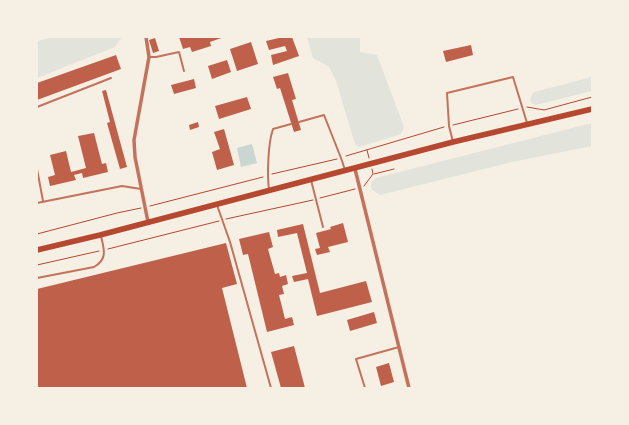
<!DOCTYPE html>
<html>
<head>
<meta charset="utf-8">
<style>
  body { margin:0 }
  #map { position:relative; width:629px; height:425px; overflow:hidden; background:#f6efe4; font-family:Manrope,sans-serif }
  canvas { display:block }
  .frame { position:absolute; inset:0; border:38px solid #f6efe4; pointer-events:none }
</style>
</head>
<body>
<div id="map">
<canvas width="629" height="425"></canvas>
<div class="frame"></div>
</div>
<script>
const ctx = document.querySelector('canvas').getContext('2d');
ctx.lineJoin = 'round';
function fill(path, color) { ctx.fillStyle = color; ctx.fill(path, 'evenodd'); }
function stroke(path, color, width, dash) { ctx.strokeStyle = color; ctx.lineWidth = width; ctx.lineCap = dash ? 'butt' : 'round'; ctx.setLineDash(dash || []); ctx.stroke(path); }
fill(new Path2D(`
  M53 37H122L115 47 37 78V41Z
  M307 37H360V52L377 55 404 127 401 134 359 147 355 144 336 81 329 67 313 58Z
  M592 77V91L536 105 532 104C529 99 531 96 534 92Z
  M592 123V146L512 162 380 195 372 190C370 185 372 181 376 178Z`), '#e2e4dc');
fill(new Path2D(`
  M252 144 257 163 241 167 237 148Z`), '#c9d6d2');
fill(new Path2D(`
  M179 37H224L210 42 211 46 192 52 190 47 183 49Z
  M283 37H292L299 56 273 65 271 55 287 51 285 46 269 50 266 41Z
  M155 38 159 51 153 53 149 40Z
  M251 42 258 64 237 71 230 49Z
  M471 45 473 55 446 62 443 51Z
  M116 55 121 69 37 100V83Z
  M227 60 231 72 212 79 208 66Z
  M288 73 296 99 292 100 301 130 294 132 280 88 277 89 273 77Z
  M194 79 196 88 174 94 171 85Z
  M106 90 127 167 120 169 107 123 110 122 102 91Z
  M247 97 251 109 219 119 215 106Z
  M198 122 199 127 190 130 189 125Z
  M224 129 234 165 217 170 212 152 220 149 214 132Z
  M94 133 102 164 106 163 108 172 83 178 82 173 74 175 76 180 50 186 48 177 55 175 50 155 66 151 71 172 86 168 78 136Z
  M343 223 348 242 328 247 330 252 317 255 315 249 320 248 316 233 331 229 330 227Z
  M303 224 320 293 366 281 372 302 317 316 308 279 294 282 292 276 307 273 297 233 278 237 277 230Z
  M269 232 273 247 268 249 275 274 279 273 280 277 286 275 288 284 282 286 284 294 279 295 285 319 292 317 294 325 267 332 248 254 243 255 239 239Z
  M226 243 237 284 222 288 247 388H37V289Z
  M374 312 377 323 350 331 347 320Z
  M294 346 305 388H281L271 352Z
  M389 363 394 382 381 386 376 367Z`), '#bf614a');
stroke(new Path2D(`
  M527 107 544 110 592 97
  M453 125 518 109
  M367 150 369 158
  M346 156 444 127
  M272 174 337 159
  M374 174 394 169
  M364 186 373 174 372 169
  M320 198 355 189
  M150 206 263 177
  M226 219 313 200
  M37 234 117 213 141 208
  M108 249 219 221
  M37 265 99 251`), '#b5482f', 1);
stroke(new Path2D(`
  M149 57H156L179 52 184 71
  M37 107 111 78
  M299 122 324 115 341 158 345 170
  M453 142 449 126 447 93 513 77 527 123
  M37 169 43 201
  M311 180 323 227
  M269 190C267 174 268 143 273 129L291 124
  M37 203 122 186 141 189
  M217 205 230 242 271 388
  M37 278 94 267C108 259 104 249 101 236
  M365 388 356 359 399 347`), '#c5725c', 2);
stroke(new Path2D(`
  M146 37 149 57 134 140 135 157 148 222
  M355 169 409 388`), '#c5725c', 3.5);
stroke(new Path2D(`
  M37 250 100 235 453 142 592 109`), '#b5482f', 5.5);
</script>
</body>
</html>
